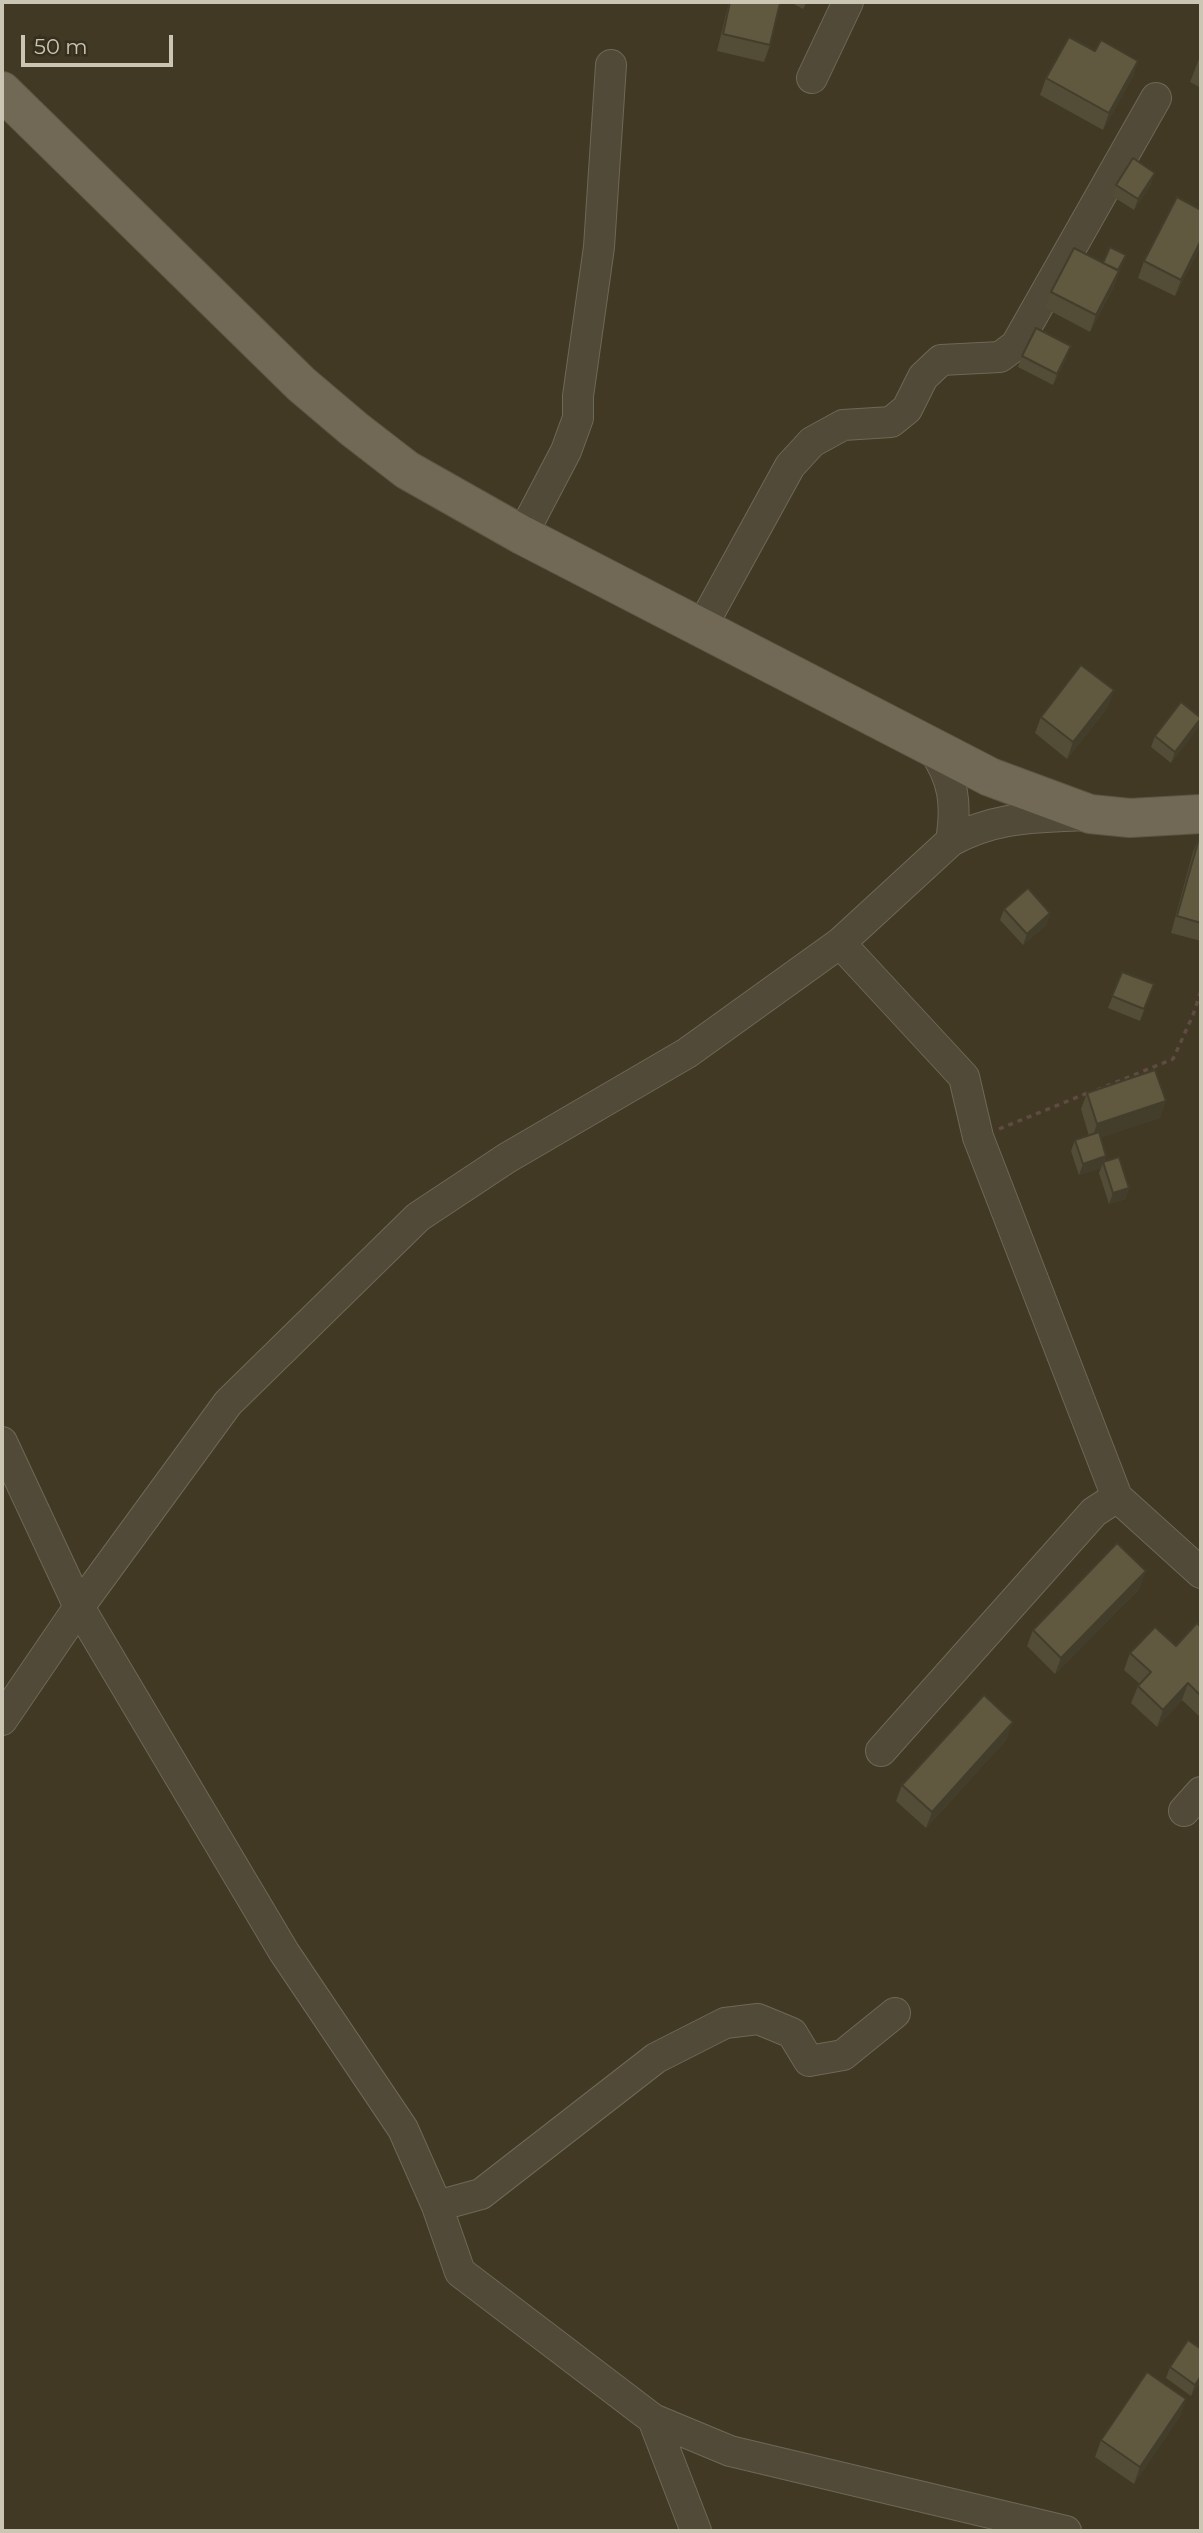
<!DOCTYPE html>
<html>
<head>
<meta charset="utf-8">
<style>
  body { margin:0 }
  #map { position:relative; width:1203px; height:2533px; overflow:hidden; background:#413923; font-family:Montserrat,sans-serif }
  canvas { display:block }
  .frame { position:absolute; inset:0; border:4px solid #cbc6b4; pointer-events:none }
  .scale { position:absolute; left:21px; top:35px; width:152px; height:32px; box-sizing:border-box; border:4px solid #cbc6b4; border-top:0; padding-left:9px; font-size:21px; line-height:24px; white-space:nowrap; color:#cbc6b4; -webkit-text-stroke:5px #362f1d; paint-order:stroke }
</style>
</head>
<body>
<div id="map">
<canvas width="1203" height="2533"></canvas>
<div class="frame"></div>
<div class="scale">50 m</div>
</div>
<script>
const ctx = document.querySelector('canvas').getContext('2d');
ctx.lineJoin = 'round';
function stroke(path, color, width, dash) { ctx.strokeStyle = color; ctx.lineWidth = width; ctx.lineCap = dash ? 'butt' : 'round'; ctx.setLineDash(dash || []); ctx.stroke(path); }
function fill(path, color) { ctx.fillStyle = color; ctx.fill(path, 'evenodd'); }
const minor = new Path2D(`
  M812 78 848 2
  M522 535 566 451 578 418V396L599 247 611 65
  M701 628 790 466 812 442 843 425 891 422 907 409 923 377 941 360 1000 357 1016 345 1156 98
  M932 748C954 779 957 804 951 841 996 816 1034 818 1085 815
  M840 943 964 1077 978 1137 1117 1497 1201 1573
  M2 1442 79 1607 284 1952 403 2129 437 2206 460 2272 653 2419 730 2451 1066 2531
  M2 1720 79 1607 228 1403 418 1217 507 1158 687 1053 840 943 951 841
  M881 1751 1094 1512 1117 1497
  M1184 1811 1201 1792
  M437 2206 481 2194 656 2058 725 2023 758 2019 792 2033 809 2061 843 2055 895 2013
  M653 2419 696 2531`);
const major = new Path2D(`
  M2 91 301 384 354 429 407 470 522 535 990 777 1090 814 1130 818 1201 814`);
stroke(minor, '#6e6856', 32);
stroke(major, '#5d5644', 40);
stroke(new Path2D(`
  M1097 1090 1173 1059 1193 1015 1201 991
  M999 1129 1090 1092`), '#5f4a44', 3.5, [5, 5]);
stroke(minor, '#514a38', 30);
stroke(major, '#716956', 38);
fill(new Path2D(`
  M729 2H776L770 45 764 62 717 51Z
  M790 2H807L803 9Z
  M1095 51 1138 61 1132 78 1103 130 1040 95 1046 78Z
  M1201 54V88L1190 82Z
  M1151 184 1134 210 1112 196 1116 185Z
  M1201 210V245L1175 296 1138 278 1144 261Z
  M1126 255 1113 288 1090 332 1045 308 1051 292 1103 263Z
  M1022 356 1067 357 1053 385 1018 367Z
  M1108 707 1067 759 1035 733 1041 717Z
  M1201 718 1197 729 1171 763 1151 747 1155 736Z
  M1200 835 1201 836V941L1171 933 1193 852Z
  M1004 909 1050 913 1046 925 1023 945 1000 920Z
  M1122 972 1154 984 1140 1021 1108 1008Z
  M1087 1093 1160 1118 1100 1137 1106 1156 1104 1162 1129 1188 1125 1199 1109 1204 1099 1173 1101 1168 1079 1175 1071 1151 1075 1140 1089 1136 1081 1109Z
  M1140 1588 1055 1674 1027 1646 1033 1630Z
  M1201 1627V1718L1182 1700 1157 1727 1131 1703 1138 1686 1140 1684 1124 1670 1130 1653 1176 1646Z
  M1007 1739 926 1828 896 1801 902 1785Z
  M1201 2349V2381L1191 2396 1166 2378 1170 2367Z
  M1186 2399 1180 2416 1134 2484 1095 2457 1101 2440Z`), '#534c36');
fill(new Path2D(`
  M1138 61 1132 78 1103 130 1109 113Z
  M1155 173 1151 184 1134 210 1138 199Z
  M1201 240V245L1175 296 1181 280Z
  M1126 255 1113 288 1090 332 1096 315Z
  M1071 346 1067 357 1053 385 1057 374Z
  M1114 690 1108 707 1067 759 1073 742Z
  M1201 718 1197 729 1171 763 1175 752Z
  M1050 913 1046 925 1023 945 1027 934Z
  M1166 1101 1160 1118 1091 1141 1097 1124Z
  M1106 1156 1101 1168 1079 1175 1083 1164Z
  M1129 1188 1125 1199 1109 1204 1113 1193Z
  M1146 1571 1140 1588 1055 1674 1061 1658Z
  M1188 1683 1182 1700 1157 1727 1163 1710Z
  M1013 1722 1007 1739 926 1828 932 1812Z
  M1201 2376V2381L1191 2396 1195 2385Z
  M1186 2399 1180 2416 1134 2484 1140 2467Z`), '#433e2c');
const building = new Path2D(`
  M730 2 780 3 770 45 723 34Z
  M1069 37 1095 51 1101 40 1138 61 1109 113 1046 78Z
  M1133 158 1155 173 1138 199 1116 185Z
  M1177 197 1201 210V240L1181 280 1144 261Z
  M1110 247 1126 255 1118 270 1103 263Z
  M1074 248 1119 271 1096 315 1051 292Z
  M1036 328 1071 346 1057 374 1022 356Z
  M1081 665 1114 690 1073 742 1041 717Z
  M1181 702 1201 718 1175 752 1155 736Z
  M1200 835 1201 836V923L1177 916Z
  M1028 888 1050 913 1027 934 1004 909Z
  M1122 972 1154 984 1144 1009 1112 996Z
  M1155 1070 1166 1101 1097 1124 1087 1093Z
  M1099 1132 1106 1156 1083 1164 1075 1140Z
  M1119 1157 1129 1188 1113 1193 1103 1162Z
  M1117 1543 1146 1571 1061 1658 1033 1630Z
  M1197 1623 1201 1627V1696L1188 1683 1163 1710 1138 1686 1151 1672 1130 1653 1155 1627 1176 1646Z
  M984 1695 1013 1722 932 1812 902 1785Z
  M1188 2340 1201 2349V2376L1195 2385 1170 2367Z
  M1147 2372 1186 2399 1140 2467 1101 2440Z`);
fill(building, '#60583f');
stroke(building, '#433e2c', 2);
</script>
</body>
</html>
